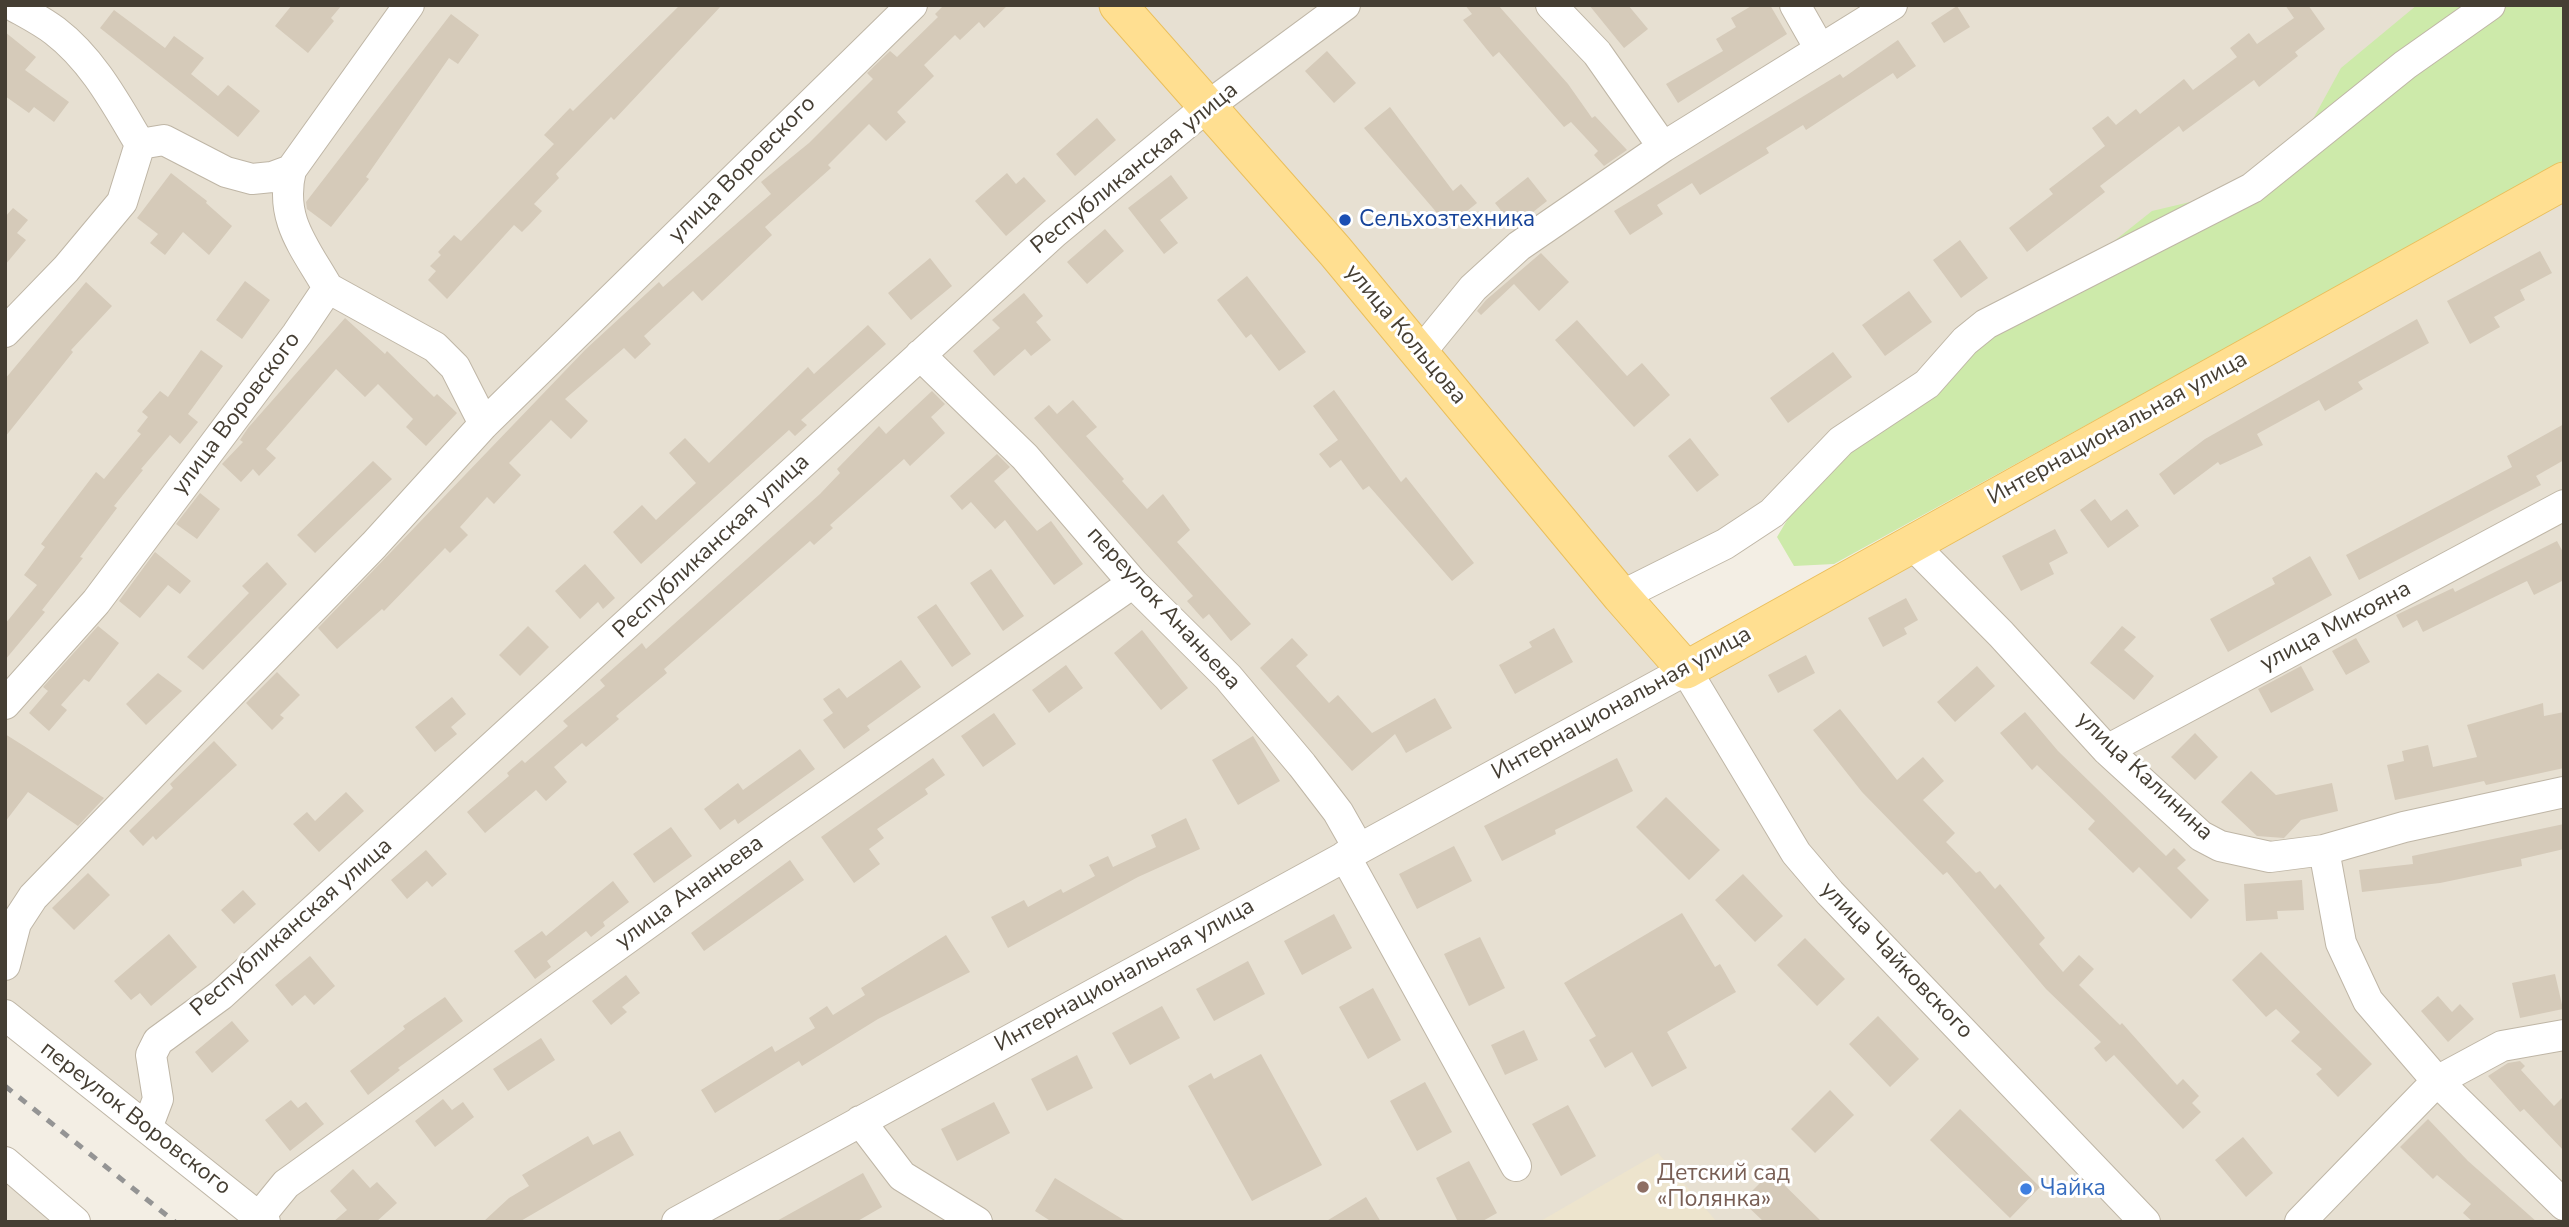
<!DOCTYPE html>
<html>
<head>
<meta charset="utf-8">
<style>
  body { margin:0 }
  #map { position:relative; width:2569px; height:1227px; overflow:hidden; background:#f3eee4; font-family:"Nunito Sans",sans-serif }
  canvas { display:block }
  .frame { position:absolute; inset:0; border:7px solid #453e33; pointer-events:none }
</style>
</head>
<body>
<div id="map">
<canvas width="2569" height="1227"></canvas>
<div class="frame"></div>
</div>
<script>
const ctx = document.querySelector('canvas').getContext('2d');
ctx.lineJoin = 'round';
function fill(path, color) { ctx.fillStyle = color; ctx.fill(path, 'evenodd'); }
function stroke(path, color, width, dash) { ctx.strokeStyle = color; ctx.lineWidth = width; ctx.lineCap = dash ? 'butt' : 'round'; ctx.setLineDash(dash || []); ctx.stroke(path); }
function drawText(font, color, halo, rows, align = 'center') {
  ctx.font = font + ' "Nunito Sans",sans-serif'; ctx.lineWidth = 6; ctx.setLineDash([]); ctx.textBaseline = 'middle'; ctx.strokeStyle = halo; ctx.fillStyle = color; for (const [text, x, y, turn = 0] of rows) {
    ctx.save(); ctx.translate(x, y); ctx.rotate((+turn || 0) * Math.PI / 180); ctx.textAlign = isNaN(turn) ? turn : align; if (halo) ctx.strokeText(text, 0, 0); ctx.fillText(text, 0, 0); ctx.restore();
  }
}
fill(new Path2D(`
  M5 5H2490L2252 188 1986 324 1772 513 1622 597 1686 670 2564 181V1222H265L5 1015Z
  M5 1162 75 1222H5Z`), '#e7e0d2');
fill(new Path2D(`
  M1658 1153 1717 1222H1539Z`), '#ede4cd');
fill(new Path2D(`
  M2417 5H2564V162L1834 564 1794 566 1777 537 1799 500 1860 443 2152 211 2279 181 2341 68Z`), '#cdeaaa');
fill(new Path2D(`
  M292 5H342L331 18 334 21 308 53 275 26Z
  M680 5H722L614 120 611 117 556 174 559 178 534 204 542 211 530 224 522 232 514 225 447 299 428 280 436 271 430 266 441 255 438 252 454 235 461 241 554 144 544 135 570 108 573 111Z
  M944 5H1008L984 28 979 22 960 40 955 35 924 65 934 76 897 112 906 122 886 141 869 124 828 165 831 168 765 227 772 235 702 301 693 291 644 336 651 344 635 359 624 348 565 399 588 421 571 439 551 420 509 463 521 475 494 504 487 497 460 527 468 535 450 553 445 548 384 611 382 609 337 649 318 628 586 349 659 282 663 287 771 194 761 182 809 143 873 79 867 73 890 51 897 57 938 17 935 14Z
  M1465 5H1498L1568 84 1592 118 1595 116 1627 150 1604 166 1594 155 1598 151 1571 122 1564 127 1499 52 1493 57 1463 20 1472 14Z
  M1589 5H1628L1648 29 1624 48Z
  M1753 5H1770L1787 34 1678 103 1666 84 1723 51 1716 39 1736 27 1731 18Z
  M2285 5H2308L2325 29 2295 52 2298 56 2259 87 2254 80 2183 132 2179 126 2100 186 2105 192 2027 252 2009 228 2053 194 2049 189 2105 146 2092 128 2108 116 2116 125 2136 109 2140 114 2184 79 2193 90 2237 57 2230 48 2249 33 2257 44 2294 18Z
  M1957 6 1970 27 1944 43 1931 23Z
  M114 10 165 48 174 36 204 58 191 74 218 96 228 85 260 111 238 137 100 28Z
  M451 14 479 35 458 64 449 58 366 177 369 179 331 227 307 209 306 202Z
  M5 32 36 57 25 70 69 102 54 122 34 107 29 113 5 96Z
  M1898 40 1916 66 1897 79 1893 73 1806 130 1803 125 1766 148 1769 153 1700 195 1692 183 1657 205 1663 214 1630 235 1614 211 1840 74 1843 78Z
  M1327 51 1356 83 1334 103 1305 71Z
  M1390 107 1453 191 1461 184 1477 203 1457 219 1453 214 1444 221 1364 128Z
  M1097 118 1116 140 1075 176 1056 154Z
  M171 173 207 201 206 203 232 226 209 255 183 232 165 255 150 243 158 234 137 218Z
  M1007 173 1016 184 1024 177 1046 201 1006 236 975 201Z
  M1171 175 1188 198 1160 220 1178 243 1164 254 1128 208Z
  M1528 177 1547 201 1514 227 1495 203Z
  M13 208 28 220 17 233 26 240 5 265V217Z
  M1105 229 1124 251 1087 284 1067 262Z
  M1960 240 1988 278 1961 298 1933 260Z
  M2540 251 2552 273 2520 290 2525 300 2494 317 2500 327 2470 344 2447 301Z
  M1541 253 1569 282 1539 311 1514 284 1481 315 1477 311 1486 300Z
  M930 258 952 286 911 320 888 293Z
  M1247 276 1306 352 1279 371 1251 334 1246 338 1217 300Z
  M245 281 270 300 242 339 216 320Z
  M86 282 112 306 71 350 73 352 5 437V379Z
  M1909 291 1932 322 1885 356 1862 325Z
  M1024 293 1043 316 1036 322 1051 340 1031 356 1025 349 994 376 973 351 1000 328 992 320Z
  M345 318 385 354 387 351 434 397 437 394 457 413 426 446 406 427 413 419 378 384 365 397 336 369 266 449 276 458 259 476 253 469 241 482 222 464 243 442 240 440 248 428Z
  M2417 319 2429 343 2358 382 2363 389 2325 411 2319 400 2257 434 2263 445 2220 465 2218 462 2174 495 2159 474 2205 439Z
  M1577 320 1627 376 1642 363 1670 395 1634 427 1555 340Z
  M868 325 886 344 801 420 807 425 795 436 789 430 641 564 613 532 642 505 656 520 696 483 669 453 685 438 709 463 808 367 814 374Z
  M201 350 223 366 188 414 198 422 180 444 170 435 141 469 143 470 114 506 117 508 80 557 83 558 42 610 45 612 5 660V624L37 585 24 575 45 547 41 544 96 472 104 479 141 434 137 431 148 417 142 412 160 391 168 397Z
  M1833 352 1852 377 1788 423 1770 398Z
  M1334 390 1401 482 1406 477 1474 563 1452 581 1369 486 1363 490 1341 460 1330 468 1319 454 1338 440 1313 406Z
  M932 391 945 404 931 417 945 433 910 466 904 459 830 525 833 528 814 545 810 541 664 669 667 673 616 716 619 719 586 747 582 743 554 767 567 782 546 801 536 790 485 833 467 812 509 776 507 773 522 760 525 763 568 726 563 721 605 686 600 680 642 643 646 649 820 494 840 473 837 469 879 426 886 434Z
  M1073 400 1097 427 1086 436 1124 479 1122 481 1147 509 1163 494 1190 530 1177 542 1251 624 1231 641 1209 614 1203 619 1187 601 1193 596 1034 418 1049 405 1057 414Z
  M2564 424V460L2536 476 2541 485 2359 580 2346 555 2512 467 2507 456Z
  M1690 438 1719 475 1697 492 1668 456Z
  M997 454 1010 467 994 481 1037 531 1051 521 1083 564 1054 585 1005 520 995 529 971 502 962 510 950 496Z
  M373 461 392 479 315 553 297 535Z
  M200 493 220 509 197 539 176 524Z
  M2095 499 2111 521 2127 509 2139 526 2108 548 2080 510Z
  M2055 529 2068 553 2049 563 2054 574 2021 591 2002 556Z
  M2557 541 2564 554V580L2534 595 2527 581 2423 632 2417 620 2403 628 2396 615 2453 588 2455 592Z
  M155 552 191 581 180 594 168 585 140 618 119 601Z
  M2310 556 2332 595 2228 652 2210 619 2275 584 2272 578Z
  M267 562 287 584 203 670 187 657 249 593 242 586Z
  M585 564 615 598 603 609 598 602 580 619 555 591Z
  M991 569 1024 616 1003 631 970 583Z
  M1906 598 1918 620 1904 628 1907 634 1883 647 1868 618Z
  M936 604 971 654 952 667 917 617Z
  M98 626 119 643 89 682 84 679 61 705 67 710 49 731 29 713 48 691 43 687Z
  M528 626 549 647 520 676 499 655Z
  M2122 626 2136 637 2124 650 2154 676 2134 700 2090 663Z
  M1554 628 1573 662 1515 694 1499 665 1532 647 1529 642Z
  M1142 630 1188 688 1161 710 1114 653Z
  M1292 638 1308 655 1296 666 1329 703 1338 695 1372 733 1435 698 1452 728 1406 753 1395 734 1352 771 1260 668Z
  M2356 638 2370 662 2346 675 2332 651Z
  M1806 655 1815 673 1778 693 1768 675Z
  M901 660 921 687 867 726 870 730 844 749 823 720 833 713 823 699 839 688 847 698Z
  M1066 665 1083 688 1049 713 1032 690Z
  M1977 666 1995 686 1955 722 1937 702Z
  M2301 666 2314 690 2271 713 2258 689Z
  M277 672 300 695 280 715 284 718 272 730 246 703Z
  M158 673 182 691 146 725 126 704Z
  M452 697 466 714 451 727 457 734 435 752 415 727Z
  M2543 703 2544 716 2564 712V768L2486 785 2484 781 2395 800 2387 765 2404 761 2402 751 2428 745 2433 767 2477 757 2467 725Z
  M1840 709 1897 780 1923 757 1944 781 1923 800 1955 833 1946 842 1976 873 1980 871 1995 889 2000 884 2045 938 2039 944 2063 972 2079 955 2094 969 2079 985 2120 1025 2122 1023 2177 1085 2183 1079 2199 1096 2192 1103 2201 1112 2183 1129 2114 1055 2106 1062 2094 1048 2101 1042 2046 989 1947 872 1943 875 1862 792 1813 730Z
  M2025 712 2058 751 2166 856 2174 848 2186 860 2177 868 2209 900 2191 919 2139 867 2133 873 2088 829 2095 821 2037 765 2032 770 2000 733Z
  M994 713 1016 744 983 767 961 736Z
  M2195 733 2218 757 2195 780 2171 757Z
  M5 734 24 746 104 798 78 826 28 792 5 822Z
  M1253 736 1280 781 1238 805 1212 760Z
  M214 741 237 765 156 840 153 836 143 846 129 831 173 788 170 784Z
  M800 749 815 769 738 824 735 819 720 830 704 809 738 783 743 790Z
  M933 758 945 775 925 789 928 794 877 829 884 838 869 849 880 864 854 883 821 837Z
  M1617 758 1633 791 1555 830 1556 834 1502 861 1484 826Z
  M2251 771 2276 795 2332 783 2338 811 2301 820 2284 838 2257 836 2221 802Z
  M346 792 364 811 319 852 293 824 307 812 315 821Z
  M1666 797 1720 850 1689 880 1636 827Z
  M1186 818 1200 849 1138 877 1008 948 991 917 1024 900 1028 907 1061 889 1063 893 1095 876 1089 865 1108 856 1113 867 1156 847 1151 835Z
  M2564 824V849L2521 859 2522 866 2440 883 2362 892 2359 870 2413 864 2412 856Z
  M671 827 692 856 654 883 633 854Z
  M1454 846 1472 881 1417 909 1399 874Z
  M426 850 447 874 432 887 427 881 407 899 391 880Z
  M790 860 804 880 704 951 691 933Z
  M88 873 110 895 74 930 52 908Z
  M1743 874 1783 916 1755 942 1715 900Z
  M2302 880 2304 910 2277 911 2278 919 2246 921 2244 884Z
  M613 881 629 902 603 922 605 926 591 937 586 931 547 961 551 967 535 979 514 951 542 931 546 936Z
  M243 890 256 904 234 924 221 910Z
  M1682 913 1715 967 1720 964 1736 992 1667 1032 1687 1068 1652 1087 1632 1052 1605 1068 1589 1040 1596 1036 1564 983Z
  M1334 914 1352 948 1302 975 1284 941Z
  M169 934 197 967 151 1006 140 993 131 1000 114 981Z
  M946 935 970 972 878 1019 802 1066 799 1061 715 1113 701 1090 772 1046 775 1052 815 1028 809 1018 827 1006 833 1015 865 995 861 988Z
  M1480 937 1505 988 1469 1006 1444 954Z
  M1805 938 1845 979 1817 1006 1777 965Z
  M2261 952 2372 1064 2338 1097 2316 1074 2322 1069 2291 1041 2300 1032 2276 1009 2266 1017 2232 980Z
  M310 956 335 986 314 1005 305 995 292 1006 275 985Z
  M1248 961 1265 994 1214 1021 1196 989Z
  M2555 974 2563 1009 2520 1018 2512 983Z
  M626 975 640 993 622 1007 627 1012 611 1025 592 1001Z
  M1373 988 1401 1040 1368 1059 1339 1007Z
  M2438 996 2452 1012 2460 1004 2474 1019 2448 1042 2421 1011Z
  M445 997 463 1021 398 1068 400 1070 368 1095 350 1071 405 1029 403 1026Z
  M1162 1006 1180 1038 1130 1065 1112 1033Z
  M1878 1016 1919 1059 1890 1087 1849 1044Z
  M232 1021 249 1041 212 1073 195 1052Z
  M1524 1030 1538 1060 1505 1075 1491 1045Z
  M541 1038 555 1060 508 1091 493 1069Z
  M1261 1054 1322 1165 1252 1201 1188 1086 1211 1073 1214 1079Z
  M1077 1055 1093 1088 1047 1111 1031 1079Z
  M2520 1061 2525 1066 2521 1070 2554 1106 2564 1096V1151L2524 1109 2520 1112 2488 1076 2508 1063Z
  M1425 1082 1452 1132 1417 1151 1390 1101Z
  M1830 1090 1854 1115 1815 1153 1791 1129Z
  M443 1099 452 1110 463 1102 474 1117 435 1147 415 1121Z
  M291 1100 298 1108 306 1102 324 1124 290 1151 265 1120Z
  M994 1102 1010 1133 957 1161 941 1129Z
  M1568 1105 1596 1156 1561 1176 1532 1124Z
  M1960 1109 2040 1187 2010 1218 1930 1140Z
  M2428 1119 2468 1161 2537 1222H2473L2463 1213 2471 1204 2437 1175 2433 1179 2400 1147Z
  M620 1131 634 1155 519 1222H483L509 1198 529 1186 522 1175 588 1136 593 1145Z
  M2243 1137 2273 1173 2246 1197 2215 1160Z
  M1469 1161 1497 1213 1481 1222H1458L1436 1178Z
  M353 1169 370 1188 377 1182 397 1203 376 1222H333L347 1210 330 1191Z
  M1771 1172 1822 1222H1764L1742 1201Z
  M863 1173 882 1207 856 1222H775Z
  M1055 1178 1127 1222H1052L1035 1211Z
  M1366 1197 1381 1222H1325Z`), '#d5cab9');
const minor = new Path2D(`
  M12 5C26 13 42 21 55 31 93 60 116 104 140 144
  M1551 5 1597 53 1663 147
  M1795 5 1820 49
  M140 144 164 140 226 172 252 179 272 177 291 170
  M328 288C304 246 279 219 291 170L409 5
  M328 288 435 347 455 367 484 424
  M5 332 66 269 122 202 140 144
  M1420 353 1473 288 1519 246 1663 147 1892 5
  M920 355 1025 457 1133 583 1228 677 1302 765 1338 812 1359 849
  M1912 544 2001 634 2107 750 2201 836 2220 846 2270 857 2324 850 2404 827 2564 792
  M1621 596 1725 544 1772 513 1841 441 1927 384 1965 341 1986 324 2252 188 2405 65 2490 5
  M5 704 96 602 297 334 328 288
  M2107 750 2564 505
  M2324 850 2341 943 2368 1001 2437 1081 2564 1205
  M1345 856 1516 1166
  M5 965 16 923 33 897 374 545 484 424 912 5
  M5 1015 265 1222
  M860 1121 902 1176 977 1222
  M147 1128 158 1099 151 1055 158 1041 221 995 1054 233 1208 106 1345 5
  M5 1162 75 1222
  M259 1217 286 1184 779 829 1133 583
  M677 1222 1686 670 1796 853 1830 893 2145 1222
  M2300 1222 2437 1081 2502 1046 2564 1035`);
const major = new Path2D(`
  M1118 5 1335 251 1621 596 1686 670 2564 181`);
stroke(minor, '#bfb6a6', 32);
stroke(major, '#eabf5b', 39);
stroke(minor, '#fff', 30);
stroke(major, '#ffdf91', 37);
stroke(new Path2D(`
  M5 1086 175 1222`), '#949494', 5, [9, 9]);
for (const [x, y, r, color] of [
  [1345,220,7,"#1a4fb4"],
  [1643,1187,7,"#8d6e63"],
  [2026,1189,7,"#3f7fe0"]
]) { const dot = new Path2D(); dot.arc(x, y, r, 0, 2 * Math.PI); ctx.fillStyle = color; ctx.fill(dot); stroke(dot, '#fff', 2.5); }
drawText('23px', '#453e33', '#fff', [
  ["Республиканская улица",1135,169,-39],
  ["улица Воровского",743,170,-45],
  ["улица Кольцова",1405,335,50],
  ["улица Воровского",237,414,-53],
  ["Интернациональная улица",2118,429,-29],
  ["Республиканская улица",712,547,-43],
  ["переулок Ананьева",1163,609,47],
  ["улица Микояна",2336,627,-28],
  ["Интернациональная улица",1622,704,-29],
  ["улица Калинина",2144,777,43],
  ["улица Ананьева",690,893,-36],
  ["Республиканская улица",292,928,-41],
  ["улица Чайковского",1896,961,46],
  ["Интернациональная улица",1125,976,-29],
  ["переулок Воровского",135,1119,38]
]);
drawText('23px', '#164399', '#fff', [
  ["Сельхозтехника",1359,220]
], 'left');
drawText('23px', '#785e54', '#fff', [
  ["Детский сад",1657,1174],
  ["«Полянка»",1657,1200]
], 'left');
drawText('23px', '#366cbe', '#fff', [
  ["Чайка",2040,1189]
], 'left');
</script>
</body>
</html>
